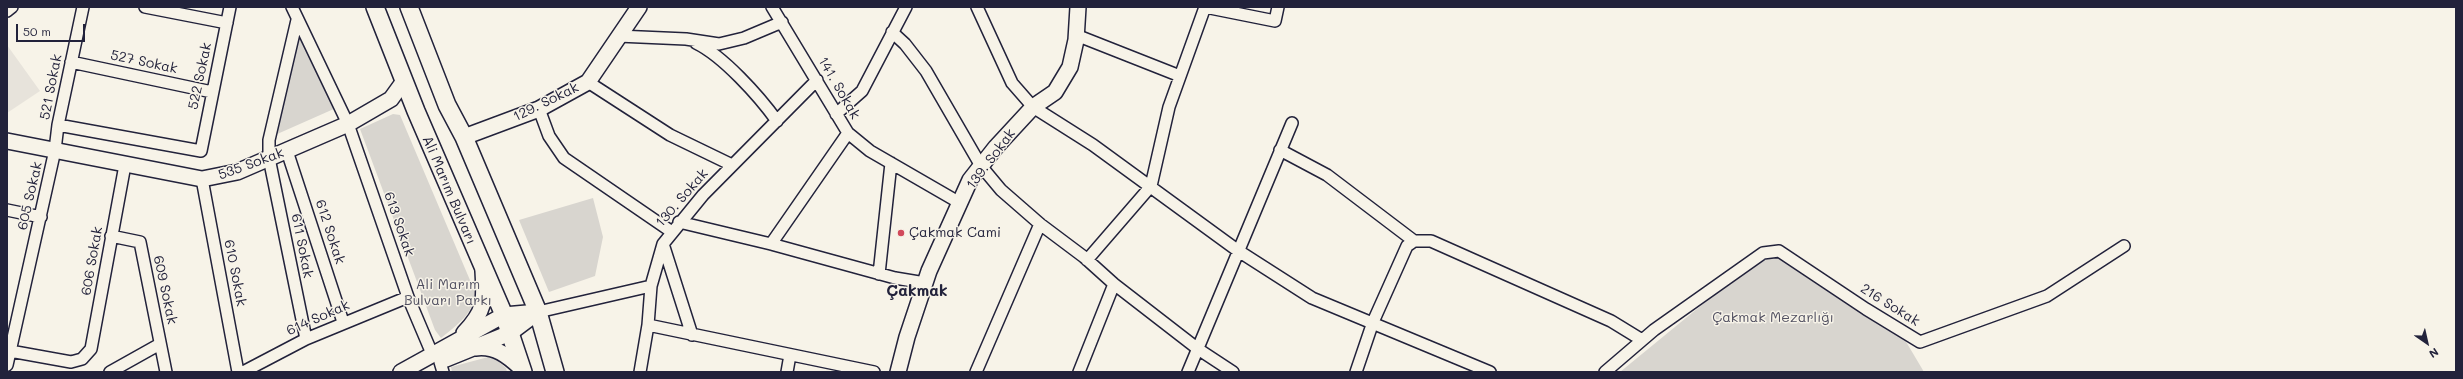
<!DOCTYPE html>
<html>
<head>
<meta charset="utf-8">
<style>
  body { margin:0 }
  #map { position:relative; width:2463px; height:379px; overflow:hidden; background:#f7f3e8; font-family:Mali,sans-serif }
  canvas { display:block }
  .frame { position:absolute; inset:0; border:8px solid #22223b; pointer-events:none }
  .north { position:absolute; left:2407px; top:323px; width:40px; height:40px; -webkit-text-stroke:3px #f7f3e8; paint-order:stroke; rotate:146deg; font-size:11px; font-weight:700; line-height:16px; text-align:center; color:#22223b }
  .north::after { content:''; display:block; margin:auto; width:14px; height:18px; background:#22223b; clip-path:polygon(50% 0,100% 100%,50% 72%,0 100%) }
  .scale { position:absolute; left:16px; top:24px; width:69px; height:18px; box-sizing:border-box; border:2px solid #22223b; border-top:0; padding-left:5px; font-size:12px; line-height:14px; white-space:nowrap; color:#22223b; -webkit-text-stroke:3px #f7f3e8; paint-order:stroke }
</style>
</head>
<body>
<div id="map">
<canvas width="2463" height="379"></canvas>
<div class="frame"></div>
<div class="north">N</div>
<div class="scale">50 m</div>
</div>
<script>
const ctx = document.querySelector('canvas').getContext('2d');
ctx.lineJoin = 'round';
function fill(path, color) { ctx.fillStyle = color; ctx.fill(path, 'evenodd'); }
function stroke(path, color, width, dash) { ctx.strokeStyle = color; ctx.lineWidth = width; ctx.lineCap = dash ? 'butt' : 'round'; ctx.setLineDash(dash || []); ctx.stroke(path); }
function drawText(font, color, halo, rows, align = 'center') {
  ctx.font = font + ' Mali,sans-serif'; ctx.lineWidth = 3; ctx.setLineDash([]); ctx.textBaseline = 'middle'; ctx.strokeStyle = halo; ctx.fillStyle = color; for (const [text, x, y, turn = 0] of rows) {
    ctx.save(); ctx.translate(x, y); ctx.rotate((+turn || 0) * Math.PI / 180); ctx.textAlign = isNaN(turn) ? turn : align; if (halo) ctx.strokeText(text, 0, 0); ctx.fillText(text, 0, 0); ctx.restore();
  }
}
fill(new Path2D(`
  M7 45 40 91 7 113Z`), '#e7e3db');
fill(new Path2D(`
  M300 35 336 108 275 135Z
  M393 114 400 115 475 292C474 314 458 324 441 338L435 330 360 129Z
  M593 198 603 237 595 276 549 292 519 220Z
  M1778 257 1905 340 1924 372H1620L1753 263Z
  M492 356 506 368 507 372H452L451 367Z`), '#d8d5cf');
const street = new Path2D(`
  M145 7 227 23
  M292 7 348 124 408 297 433 356
  M772 7 848 133 870 151 960 203
  M977 7 1012 83 1033 107 1093 145 1237 250 1312 298 1490 372
  M1205 7 1275 21 1278 7
  M7 11 12 7
  M297 20 269 140V158L306 339
  M892 32 905 44 926 71 981 166 1001 190 1040 224 1084 257 1114 284 1198 349 1233 372
  M1076 35 1180 76
  M618 36 686 39 719 44 744 38 782 22
  M696 43C723 56 759 96 777 121
  M71 62 212 92
  M588 82 670 135 732 165
  M539 109 549 136 564 158 672 232
  M836 114 862 91 906 7
  M58 125 201 151 230 7
  M1280 150 1327 175 1414 241
  M287 151 343 322
  M202 179 238 372
  M7 210 41 217
  M679 222 771 244 895 278 925 283
  M111 236 140 242 166 372
  M663 244 692 335
  M771 244 848 133
  M1087 260 1151 186 1169 107 1205 7
  M879 274 891 163
  M538 312 651 286
  M648 325 874 372
  M10 351 71 362 82 359 91 349 125 165
  M440 362 443 372
  M7 365 55 150 58 125 83 7
  M110 372 160 344
  M243 372 306 339 408 297
  M640 372 648 325 651 286 663 244 703 195 817 80
  M787 372 790 355
  M976 372 1040 224
  M1079 372 1114 284
  M1188 372 1292 123
  M1356 372 1373 322 1407 246 1414 241H1431L1611 321 1642 340
  M1605 372 1654 330 1763 253 1779 251 1866 309 1920 342 2047 296 2124 246`);
const secondary = new Path2D(`
  M464 137 539 109 588 82 639 7
  M7 141 202 179 237 172 348 124 391 99 404 81
  M464 333C485 311 485 301 483 271
  M475 348C495 345 508 356 522 369
  M446 359 510 333 538 312
  M401 372 504 315 538 312
  M898 372 907 337 929 271 970 180 996 147 1033 107 1055 92 1070 67 1076 40 1078 7`);
const primary = new Path2D(`
  M375 7 416 111 504 315 523 372
  M409 7 447 105 464 137 538 312 555 372`);
stroke(street, '#22223b', 14);
stroke(secondary, '#22223b', 18);
stroke(primary, '#22223b', 20);
stroke(street, '#f7f3e8', 11);
stroke(secondary, '#f7f3e8', 15);
stroke(primary, '#f7f3e8', 17);
for (const [x, y, r, color] of [
  [901,233,4,"#d1495b"]
]) { const dot = new Path2D(); dot.arc(x, y, r, 0, 2 * Math.PI); ctx.fillStyle = color; ctx.fill(dot); stroke(dot, '#f7f3e8', 1.5); }
drawText('14px', '#22223b', '#f7f3e8', [
  ["527 Sokak",144,62,12],
  ["522 Sokak",200,76,-78],
  ["521 Sokak",51,87,-79],
  ["141. Sokak",839,88,60],
  ["129. Sokak",546,102,-26],
  ["139. Sokak",991,159,-53],
  ["535 Sokak",251,164,-20],
  ["Ali Marım Bulvarı",449,190,67],
  ["605 Sokak",30,196,-77],
  ["130. Sokak",682,198,-49],
  ["613 Sokak",399,224,71],
  ["612 Sokak",330,232,72],
  ["611 Sokak",302,246,79],
  ["606 Sokak",92,261,-80],
  ["610 Sokak",235,273,79],
  ["609 Sokak",165,290,78],
  ["216 Sokak",1890,305,32],
  ["614 Sokak",318,318,-24]
]);
drawText('14px', '#22223b', '#f7f3e8', [
  ["Çakmak Cami",909,233]
], 'left');
drawText('14px', '#504f60', '#f7f3e8', [
  ["Ali Marım",448,285],
  ["Bulvarı Parkı",448,301],
  ["Çakmak Mezarlığı",1773,318]
]);
drawText('bold 16px', '#22223b', '#f7f3e8', [
  ["Çakmak",917,291]
]);
</script>
</body>
</html>
